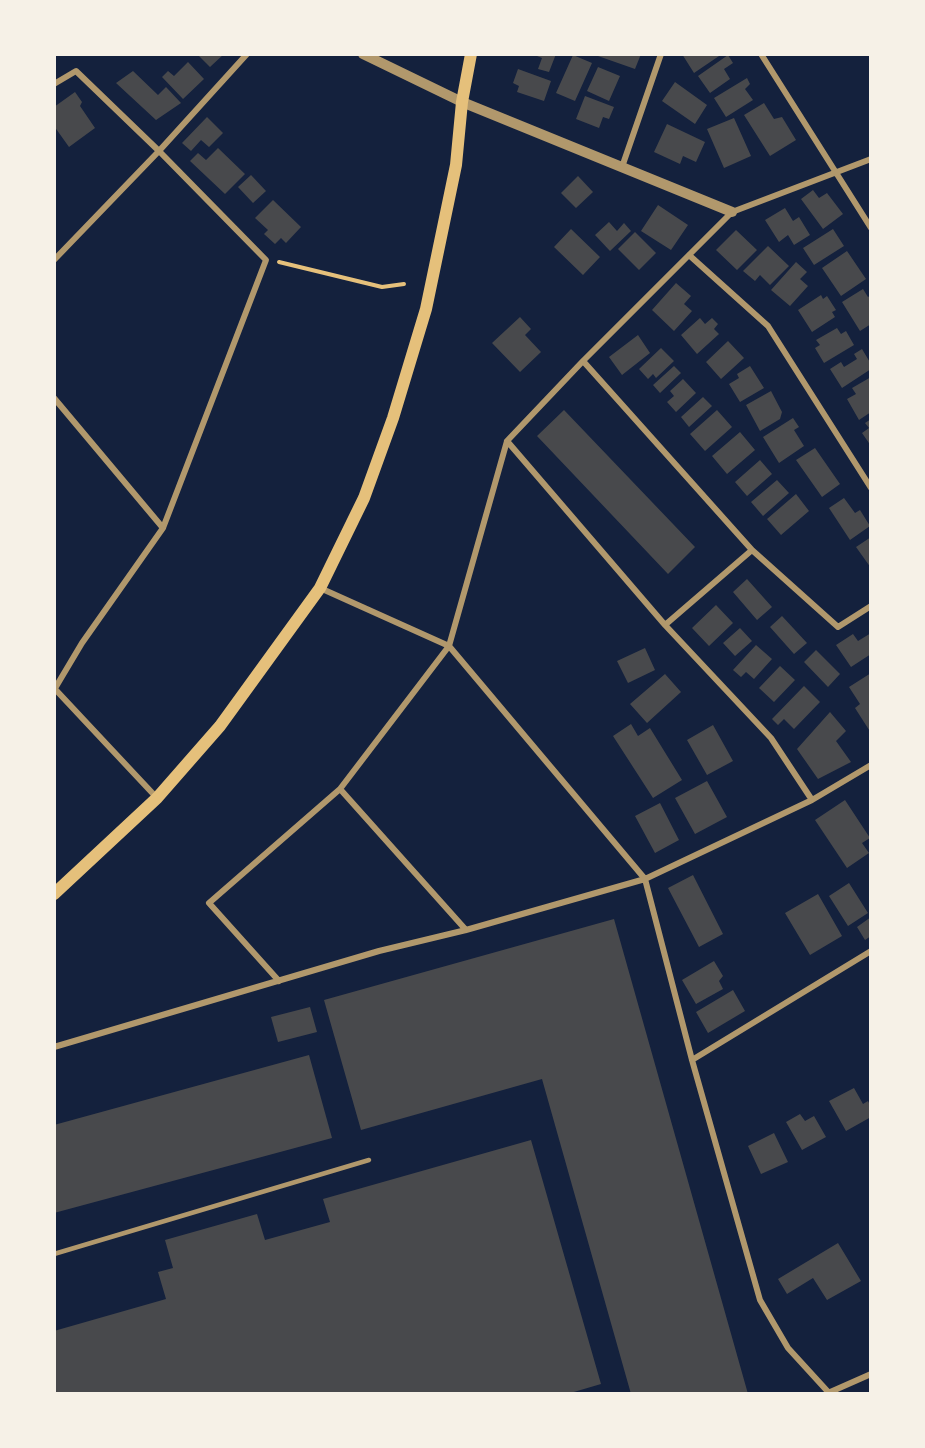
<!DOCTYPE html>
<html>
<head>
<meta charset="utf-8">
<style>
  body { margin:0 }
  #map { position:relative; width:925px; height:1448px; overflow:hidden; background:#14213d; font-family:"PT Sans Narrow",sans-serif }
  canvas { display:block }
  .frame { position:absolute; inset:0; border:56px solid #f6f1e7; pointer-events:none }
</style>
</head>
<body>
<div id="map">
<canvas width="925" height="1448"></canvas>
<div class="frame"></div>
</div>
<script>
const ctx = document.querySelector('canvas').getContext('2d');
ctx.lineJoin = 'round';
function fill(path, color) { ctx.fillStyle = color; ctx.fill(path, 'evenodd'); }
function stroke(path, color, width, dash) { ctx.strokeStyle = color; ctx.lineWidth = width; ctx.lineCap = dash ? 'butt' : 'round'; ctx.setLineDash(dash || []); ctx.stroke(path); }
fill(new Path2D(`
  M197 54H224L210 67Z
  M532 54H556L549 72 538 69 542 58Z
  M599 54H641L635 69 598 56Z
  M682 54H722L694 73Z
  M573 55 592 63 575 101 556 93Z
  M728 55 733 63 724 69 730 79 710 93 698 76Z
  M188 62 204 79 183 99 162 77 168 71 174 76Z
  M598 67 620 76 609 101 587 91Z
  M518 69 551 81 544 101 517 92 519 86 513 83Z
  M133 71 158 95 166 87 181 103 156 120 116 83Z
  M747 78 750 84 745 89 753 100 726 117 714 98Z
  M675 82 707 105 695 124 662 101Z
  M75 92 82 102 80 106 95 128 69 147 54 126V107Z
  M585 96 614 107 609 119 603 117 599 128 576 119Z
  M764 103 774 119 782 117 796 140 770 156 744 115Z
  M207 117 223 133 209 147 201 140 191 151 182 143Z
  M734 118 751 156 724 168 707 129Z
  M667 124 705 142 696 162 683 156 680 164 654 152Z
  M218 148 245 174 225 194 190 161 198 153 206 160Z
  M251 175 266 191 253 203 238 187Z
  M578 176 593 192 576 208 561 193Z
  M813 190 819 198 827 193 843 214 823 229 801 199Z
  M273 200 301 227 286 243 281 238 275 244 264 234 268 230 255 218Z
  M658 205 688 225 671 250 641 231Z
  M785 208 793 221 799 217 810 235 794 245 788 235 779 242 765 220Z
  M609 222 617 231 624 223 631 231 610 251 595 235Z
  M571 229 600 257 583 275 554 247Z
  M833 229 844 246 814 265 803 248Z
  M736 230 757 250 737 270 716 250Z
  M635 232 656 253 639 270 618 249Z
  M768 246 789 266 770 285 760 275 755 281 743 271Z
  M847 251 866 279 841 296 822 268Z
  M796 262 807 272 800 279 808 286 790 306 771 290Z
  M676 283 691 296 684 304 692 311 674 331 652 310Z
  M863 289 868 297 871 295V324L860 331 842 302Z
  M821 295 823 299 827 296 836 310 832 312 835 317 812 332 798 310Z
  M520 317 531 329 525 335 541 352 520 372 492 343Z
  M700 318 705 324 712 318 718 324 714 329 719 334 697 354 681 335Z
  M837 328 841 334 846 331 854 345 824 363 815 348 820 345 816 340Z
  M638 335 650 353 622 375 609 357Z
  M728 341 744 358 721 379 706 362Z
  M661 348 674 361 656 378 653 374 648 379 639 369Z
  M862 349 871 364V369L842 388 830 369 841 362 844 367 857 359 854 354Z
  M674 366 681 373 660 393 653 385Z
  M750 366 764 388 740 402 729 384 739 378 737 374Z
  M871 377V412L859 420 847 399 856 394 852 388Z
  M683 379 696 393 676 412 667 402 674 396 670 391Z
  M771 391 782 412 780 419 760 431 746 405Z
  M703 397 712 406 689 427 681 417Z
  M564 410 695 547 668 574 537 436Z
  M717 410 732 427 705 451 690 434Z
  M793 418 799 427 794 430 804 446 779 463 763 437Z
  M871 419V446L862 433 869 428 865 423Z
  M740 432 755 450 727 474 712 456Z
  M815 448 840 484 822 497 796 460Z
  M760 460 772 474 747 496 735 482Z
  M777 480 789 493 763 516 751 502Z
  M796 494 809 511 781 535 767 519Z
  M844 498 855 513 860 510 870 526 850 540 829 508Z
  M871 537V568L856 547Z
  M747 579 772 607 757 620 733 592Z
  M716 605 733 623 709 646 692 628Z
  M782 616 807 643 794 654 770 627Z
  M740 628 752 641 735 656 723 643Z
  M871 633V654L851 667 836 645 853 634 858 641Z
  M756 645 772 659 754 679 746 672 741 677 733 670Z
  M645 648 655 670 628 683 617 661Z
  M816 650 840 674 828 687 804 662Z
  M780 666 795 680 774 702 759 688Z
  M871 673V733L855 708 860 704 849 687Z
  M665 674 681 692 647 723 630 704Z
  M804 686 820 702 794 729 784 719 778 725 772 719Z
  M830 712 846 731 836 741 851 762 818 779 797 749Z
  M631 724 638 736 650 728 682 780 653 798 613 736Z
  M713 725 733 761 707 775 687 740Z
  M707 781 727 817 695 834 675 798Z
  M845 800 870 838 862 843 869 853 847 868 815 820Z
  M660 803 679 840 655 853 635 816Z
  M693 875 723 934 699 947 668 888Z
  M849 883 868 913 848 926 829 896Z
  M818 894 842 936 810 955 785 913Z
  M871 917V936L865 940 857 927Z
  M614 919 748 1394H631L542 1079 361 1130 324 1000Z
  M714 961 723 976 719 981 723 989 696 1004 682 980Z
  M733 990 745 1011 708 1033 696 1012Z
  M310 1007 317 1032 278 1042 271 1017Z
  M309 1055 332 1138 54 1213V1125Z
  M854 1088 863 1104 868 1101 871 1107V1117L846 1131 829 1101Z
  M800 1114 805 1121 814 1116 826 1137 802 1150 786 1122Z
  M774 1133 788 1162 761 1174 748 1146Z
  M531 1140 601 1384 567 1394H54V1331L166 1299 158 1272 173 1268 165 1240 257 1214 265 1240 330 1222 323 1199Z
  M838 1243 861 1281 827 1300 813 1278 787 1294 778 1279Z`), '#48494c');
stroke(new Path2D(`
  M279 262 382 287 404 284`), '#e5c07b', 4);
stroke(new Path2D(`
  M54 1254 369 1160`), '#b1986c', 4.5);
stroke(new Path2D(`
  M761 54 871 228
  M54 84 76 71 159 151 266 260 163 528 82 643 54 690
  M622 167 661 54
  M689 255 768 326 871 488
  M54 260 159 151 247 54
  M583 361 752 550 838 627 871 606
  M54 398 163 528
  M507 441 665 625 771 738 812 800
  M320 588 449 646 645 879 692 1060 760 1300 788 1348 830 1394
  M665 625 752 550
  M54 688 157 798
  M340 789 466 930
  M279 981 209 903 340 789 449 646 507 441 583 361 732 212 871 159
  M54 1047 379 951 466 930 645 879 812 800 871 765
  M692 1060 871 951
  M828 1393 871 1374`), '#b1986c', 6);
stroke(new Path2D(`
  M363 54 462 102 732 212`), '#b1986c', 10);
stroke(new Path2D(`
  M54 894 157 798 220 726 320 588 364 498 393 418 426 309 456 165 462 102 471 54`), '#e5c07b', 12);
</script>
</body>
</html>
